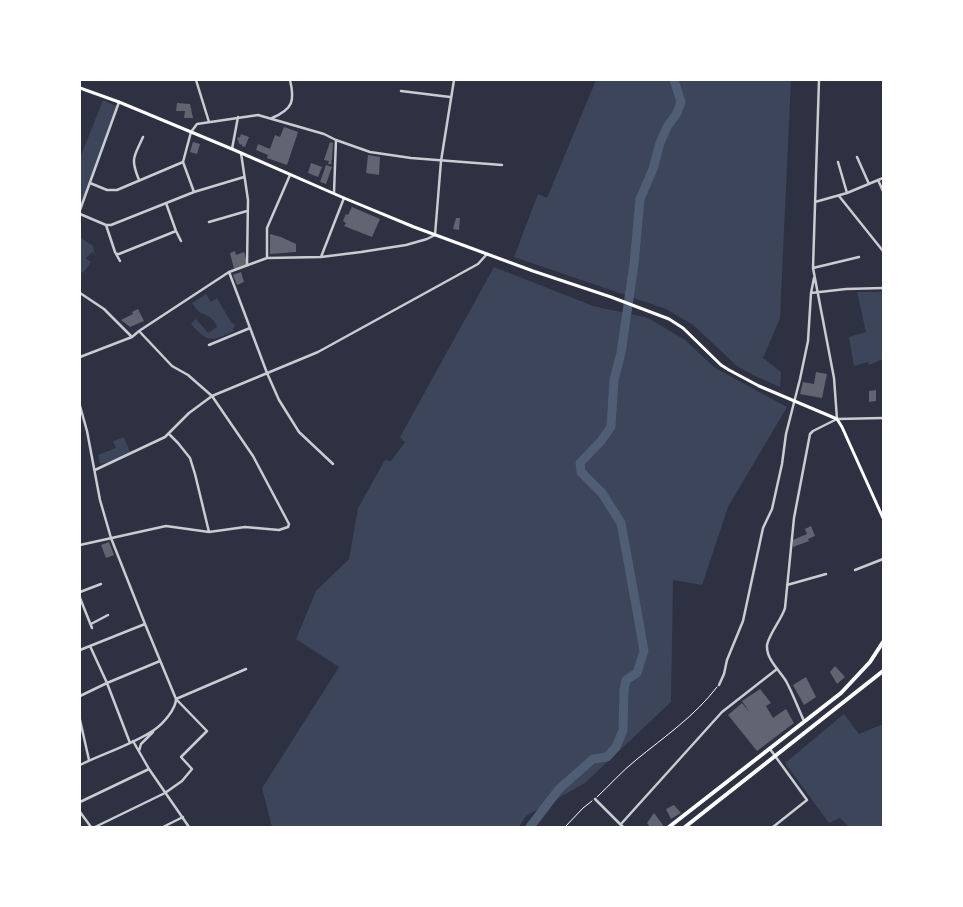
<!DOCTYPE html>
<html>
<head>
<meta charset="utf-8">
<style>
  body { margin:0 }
  #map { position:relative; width:963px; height:907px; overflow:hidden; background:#2d3142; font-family:Overpass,sans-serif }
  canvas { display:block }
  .frame { position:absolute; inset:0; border:81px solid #fff; pointer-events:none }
</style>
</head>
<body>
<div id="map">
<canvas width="963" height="907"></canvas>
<div class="frame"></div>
</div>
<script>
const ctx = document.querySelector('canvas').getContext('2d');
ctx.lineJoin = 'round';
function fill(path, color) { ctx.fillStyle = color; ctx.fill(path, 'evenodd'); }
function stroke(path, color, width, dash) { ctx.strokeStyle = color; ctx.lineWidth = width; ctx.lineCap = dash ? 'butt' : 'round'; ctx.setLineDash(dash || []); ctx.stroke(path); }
fill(new Path2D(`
  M596 80H791L780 318 763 358 781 372 780 387 753 375 737 366 693 325 666 309 514 257 538 194 547 198Z
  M103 100 118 107 80 210V158Z
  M80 237 93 246 95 255 92 252 86 258 91 262 83 273 80 271Z
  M494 267 593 306 648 318 685 340 715 368 787 407 728 507 702 585 673 580 671 702 585 783 526 816 519 827H272L262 788 339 667 296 639 316 591 349 559 358 508 385 460 391 461 405 442 400 437Z
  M883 291V359L869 365 868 362 854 366 849 337 866 332 857 292H880Z
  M206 294 211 302 217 298 231 322 233 324 234 323 235 327 233 328 234 331C211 341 209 344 191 324L196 319 208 333 217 327C214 318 208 316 201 313 197 311 195 307 192 303Z
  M124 437 130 452 108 462 100 464 98 455 116 448 113 441Z
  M844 714 859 734 883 724V827H849L840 818 829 823 785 763Z`), '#3c4559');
stroke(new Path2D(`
  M530 827 559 789 593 759 607 757 616 747 623 730 624 690 626 680 637 673 644 651 637 611 621 523 602 493 581 472 580 463 601 441 611 427 614 380 621 353 634 264 640 199 653 169 660 143 667 127 677 113 681 102 674 80`), '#4f5d75', 9);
fill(new Path2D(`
  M177 103 190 104 193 118H184L185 111H176Z
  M284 127 298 132 287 165 267 158 268 155 256 150 258 144 270 149 275 135 280 137Z
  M241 134 249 137 245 147 242 146V144L240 145 237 138 240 137Z
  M193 142 200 144 197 154 190 152Z
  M330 142 333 143 332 160 331 161 332 164H328L329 161 324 160Z
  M368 155 380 157 379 175 366 173Z
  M311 163 322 167 318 177 308 173Z
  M326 165 332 167 326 184 320 182Z
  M352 207 380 219 372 237 344 226 346 223 343 221 346 214 348 215Z
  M456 218H460L459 230 453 229Z
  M270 234 281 237 296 244V252L270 254Z
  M235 251 236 255 244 252 248 265 234 269 230 253Z
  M241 272 244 282 237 285 233 275Z
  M138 309 144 321 130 327 121 320 133 314 132 312Z
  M816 372 827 374 822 398 800 394 803 382 814 384Z
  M876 390V401L869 402V391Z
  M811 526 815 536 808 539 809 541 793 547V540L807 534 805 529Z
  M109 542 114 555 106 558 101 545Z
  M835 666 845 677 837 684 830 672Z
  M806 677 816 697 804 705 793 685Z
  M760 689 771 703 766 706 773 718 786 709 794 723 757 751 728 715 742 703 750 713 742 701Z
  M674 805 681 813 671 819 666 809Z
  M654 813 663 825 661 827H650L647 823Z`), '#626471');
stroke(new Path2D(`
  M597 797C610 785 622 771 636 760 664 737 695 716 717 687
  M565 827 583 808 592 801`), '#fff', 1);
stroke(new Path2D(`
  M196 80 209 122
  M401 91 450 97
  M272 118C293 109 295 101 290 80
  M232 149 238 117
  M241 153 248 200 247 265
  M857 157 869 184
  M183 162 194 192
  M838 162 847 193
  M139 180C130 158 134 157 143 137
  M878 180 883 191
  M90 183 107 190H117L183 162 191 132 197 124 258 115 324 134 336 140 370 152 411 158 502 165
  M334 193 336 140
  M839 196 883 251
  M815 202 847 193 883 178
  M166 203 176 231 181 241
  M80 210 119 102
  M80 214 106 225 115 252 120 261
  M209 222 247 211
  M106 225H111L194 192 244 177
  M117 254H119L176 231
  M321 257 344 198
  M267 258 321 257 361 252 406 245 427 239 435 235 441 161 454 80
  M813 268 859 257
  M229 272 267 373 279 400 299 432 333 464
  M80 293 104 309 132 337
  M811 293 846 289 883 288
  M209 345 250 328
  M80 357 132 337 139 331 229 272 267 258V228L290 175
  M80 406 87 431 100 500 111 538 145 624 176 699 207 731 181 757 192 769 182 781 165 793 95 827
  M169 434 178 443 190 458 195 474 209 532
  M95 470 165 437 189 413 212 396 318 352 478 264 487 254
  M80 545 166 526 209 532 245 527 279 530 288 527 289 524 253 456 212 396 188 375 172 366 139 331
  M855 570 883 559
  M787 585 826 574
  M80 592 101 584
  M80 598 92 628
  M91 624 108 615
  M90 646 107 683 130 743
  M80 650 145 624
  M719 685 724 674 727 660 743 621 763 528 772 509 782 464 786 434 800 379 808 341 811 293 814 278
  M80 696 107 683 160 661
  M80 720 89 760
  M804 721C798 708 793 694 786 681 780 671 767 660 767 647 766 638 782 619 785 608L794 518 810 434 813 431 837 419 834 378 813 268 819 80
  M133 741 149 769 189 827
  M770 749 807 800 773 827
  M139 751 141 744 153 732
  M80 765C104 753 132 745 154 730 163 724 176 709 176 699L246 669
  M595 799 623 827
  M80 802 149 769
  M80 812 91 827
  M621 824 722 712 777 669
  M163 827 183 817`), '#caccd0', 2.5);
stroke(new Path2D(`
  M837 419 883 418`), '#caccd0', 2.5);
stroke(new Path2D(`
  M80 88 119 102 232 149 344 198 414 227 533 271 611 297 669 319 683 328 721 365 729 370 759 386 837 419 842 427 883 518`), '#fff', 3);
stroke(new Path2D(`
  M669 827 841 693 870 662 883 642
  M685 827 883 671`), '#fff', 4);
</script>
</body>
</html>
